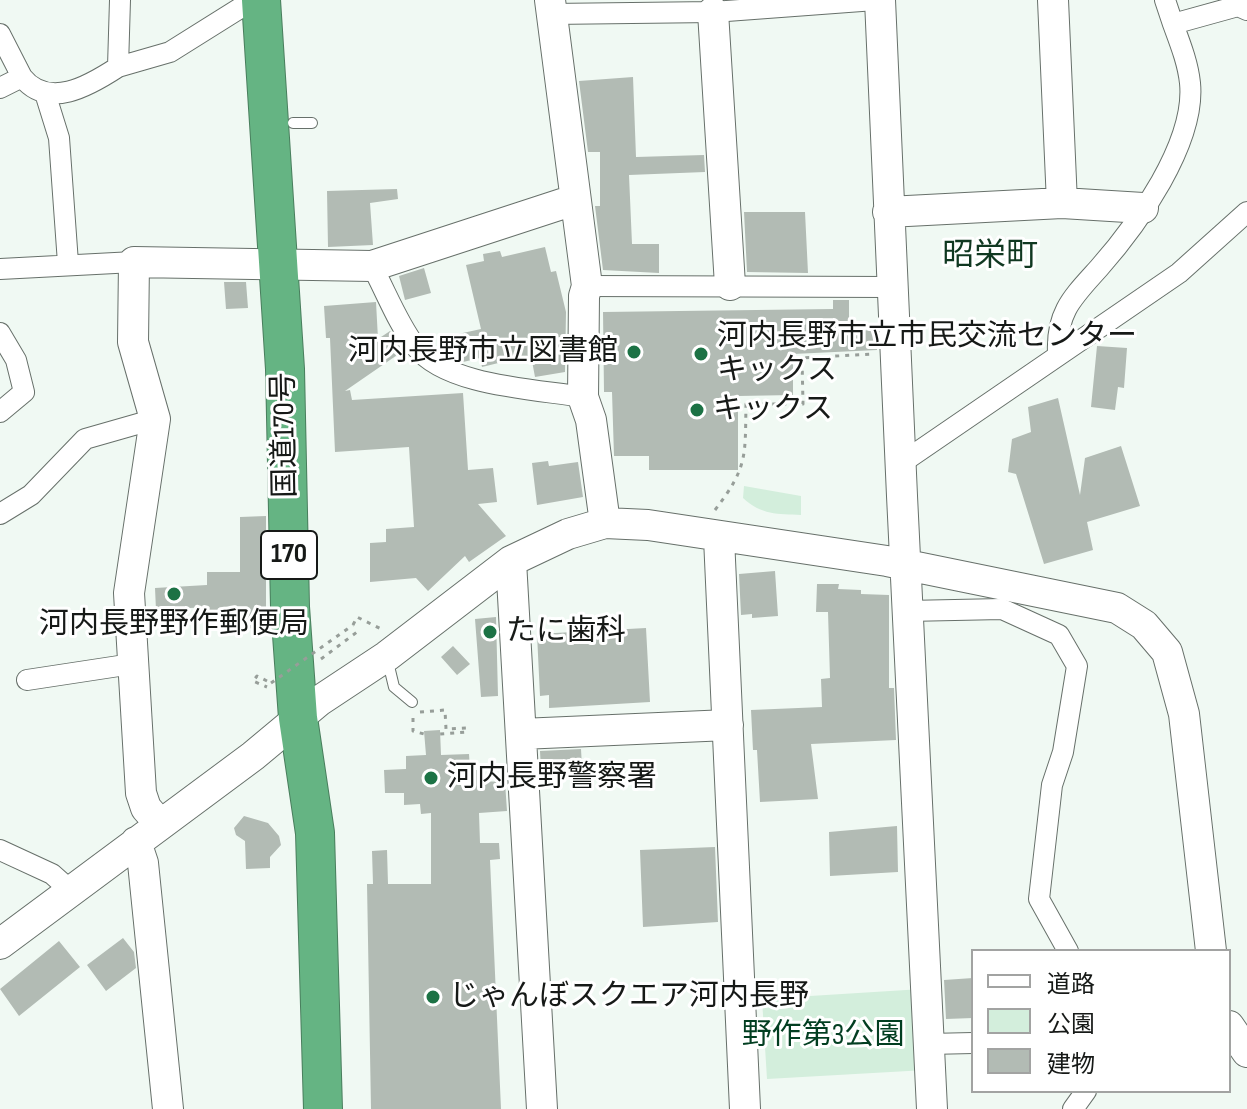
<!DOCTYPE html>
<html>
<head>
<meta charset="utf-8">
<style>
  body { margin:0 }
  #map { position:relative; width:1247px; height:1109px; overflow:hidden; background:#f0f9f3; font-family:"Sofia Sans Condensed","Noto Sans JP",sans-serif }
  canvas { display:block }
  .legend { position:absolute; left:971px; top:949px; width:260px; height:144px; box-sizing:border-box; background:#fff; border:2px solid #a2a3a2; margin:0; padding:10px 14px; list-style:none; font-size:24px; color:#161917 }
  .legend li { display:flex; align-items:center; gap:16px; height:40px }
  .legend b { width:40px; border:2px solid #a2a3a2 }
</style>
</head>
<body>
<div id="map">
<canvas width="1247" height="1109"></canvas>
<ul class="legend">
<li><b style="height:10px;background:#fff"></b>道路</li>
<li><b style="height:22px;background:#d3eedc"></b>公園</li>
<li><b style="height:22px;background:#b2bbb4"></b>建物</li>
</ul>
</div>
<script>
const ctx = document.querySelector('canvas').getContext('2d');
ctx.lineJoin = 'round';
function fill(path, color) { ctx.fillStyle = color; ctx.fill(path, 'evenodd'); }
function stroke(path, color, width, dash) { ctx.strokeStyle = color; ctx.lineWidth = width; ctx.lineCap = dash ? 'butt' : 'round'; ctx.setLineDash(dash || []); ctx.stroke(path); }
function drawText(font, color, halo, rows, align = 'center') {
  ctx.font = font + ' "Sofia Sans Condensed","Noto Sans JP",sans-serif'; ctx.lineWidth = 6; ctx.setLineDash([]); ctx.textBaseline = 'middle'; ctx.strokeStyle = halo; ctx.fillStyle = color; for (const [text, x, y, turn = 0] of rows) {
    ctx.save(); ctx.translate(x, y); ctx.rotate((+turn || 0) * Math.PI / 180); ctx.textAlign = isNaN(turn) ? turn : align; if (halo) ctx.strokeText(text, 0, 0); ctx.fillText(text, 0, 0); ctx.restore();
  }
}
fill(new Path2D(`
  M744 486 801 496V515C778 514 761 515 743 498Z
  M922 989 926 1070 767 1079 762 999Z`), '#d3eedc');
fill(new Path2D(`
  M633 77 636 157 704 155 705 172 629 175 632 244H659V273L603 270 595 206H600V152H588L579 81Z
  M397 189 398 199 370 203 373 245 328 247 327 191Z
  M744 212H805L808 273 747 272Z
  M545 247 551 272 556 271 566 312 565 372 535 377 532 361 525 363 523 357 482 367 480 358 463 362 454 358 449 336 481 329 466 265 484 261 483 254 500 251 502 257Z
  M424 268 431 293 405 300 399 276Z
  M224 282H246L248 308 226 309Z
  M833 300H849V331L876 330 877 350 793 354V395L738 396V470H649V456H614L612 392H604L603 312 833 309Z
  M376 302 378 339 390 331 403 351 345 391 350 390 352 400 463 393 468 470 493 468 497 502 478 504 506 536 469 562 465 556 428 591 416 578 370 582V543L386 542V529L414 527 409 447 335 452 330 338H326L324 306Z
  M1097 346 1127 348 1124 388 1118 387 1115 410 1091 407Z
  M1058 398 1080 495 1085 458 1121 446 1140 506 1087 522 1093 550 1044 564 1016 474 1008 472 1012 439 1031 432 1028 407Z
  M548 461 549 466 578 462 583 497 537 505 532 463Z
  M266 516V628L207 629V607L156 610 155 588 207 585V572H240V517Z
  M775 571 778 616 752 618V614L741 615 739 574Z
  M817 584H839L838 589 861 590V594L889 595V688H894L896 740 811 744 818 799 760 802 757 750H753L751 710 822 707 821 679 830 678 828 612H816Z
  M496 617 498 696 481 697 475 619Z
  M646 628 650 702 549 708V695L540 696 537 634Z
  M453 646 470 664 457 675 441 657Z
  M440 730 441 755 469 754 470 770H478V781L505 782 507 811 479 813 480 843H499L500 859 490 860 501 1109H371L367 884H373L372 851 387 850 388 884H431V813L421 814 420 804 404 805V793H385L384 770 406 769V756L426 755 424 731Z
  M581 749 582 767 541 770 540 751Z
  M244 816 268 823 279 836 281 845 270 857V868L246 869 245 841 236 835 234 828Z
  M897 826 898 872 830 876 829 832Z
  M715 847 718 922 643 927 640 850Z
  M123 938 134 952 136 968 106 991 87 965Z
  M59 941 80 967 19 1016 0 989Z
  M973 978V1018L946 1019 944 980Z`), '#b2bbb4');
const lane = new Path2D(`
  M293 123H312
  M388 662 394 687 412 702`);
const street = new Path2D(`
  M1165 0 1173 24 1238 6 1247 10
  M551 14 713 12 875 0
  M0 34 22 77
  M118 67 170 52 253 0
  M0 88 22 77C48 110 89 86 118 67L120 0
  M45 93 59 138 68 263
  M372 266C386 292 398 324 416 347 446 386 535 389 583 397
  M0 269 134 262
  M587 286 891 287
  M0 333 16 360 24 392 0 412
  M1058 353C1056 312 1073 297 1099 268 1137 225 1196 143 1190 83 1188 63 1180 43 1173 24
  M903 462 1179 273 1247 212
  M0 514 31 495 85 439 155 419
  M907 611 1002 609 1059 635 1077 666 1063 752 1052 785 1039 899 1068 951
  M27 680 132 664
  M0 850 52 874 70 890
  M929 1044 973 1043
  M1073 1109 1086 1091`);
const secondary = new Path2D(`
  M550 0 587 286 584 296 583 397 591 420 605 523
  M880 0C894 370 915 739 932 1109
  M1053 0 1062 203
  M713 12 730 285
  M888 212 1062 203 1143 208
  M719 538 745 1109
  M511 561 542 1109
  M521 734 728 725
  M160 824 146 808 141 793 129 593 155 419 133 342 134 262 372 266 574 200
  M136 842 143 863 168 1109
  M0 944 253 756 319 701 387 656 511 561 568 534 605 523 648 525 887 561 1117 608 1144 625 1167 652 1184 714 1211 951
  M1229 1026 1247 1052`);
const highway = new Path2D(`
  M261 0 285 369 290 607 298 718 315 833 323 1109`);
stroke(lane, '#67706a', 12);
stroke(street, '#67706a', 22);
stroke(secondary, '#67706a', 32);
stroke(highway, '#497e5d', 40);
stroke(new Path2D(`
  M715 510C748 467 745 456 746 404H803L802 358 872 354
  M353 625 357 617 381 629
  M321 659 357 632
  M267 681 257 676 253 681 267 687
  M420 712 445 710 446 729 466 728V732L440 734
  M413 718V731L424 734`), '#979e99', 3, [4, 6]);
stroke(lane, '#fff', 10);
stroke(street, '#fff', 20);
stroke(secondary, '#fff', 30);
stroke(highway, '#65b483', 38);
stroke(new Path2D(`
  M271 683 353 625`), '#979e99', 3, [4, 6]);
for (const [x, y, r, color] of [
  [634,352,8,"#1c7245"],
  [701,354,8,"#1c7245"],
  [697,410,8,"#1c7245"],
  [174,594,8,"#1c7245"],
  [490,632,8,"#1c7245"],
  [431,778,8,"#1c7245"],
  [433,997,8,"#1c7245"]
]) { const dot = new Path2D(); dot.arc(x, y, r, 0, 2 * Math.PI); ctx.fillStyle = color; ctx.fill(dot); stroke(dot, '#fff', 3); }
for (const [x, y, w] of [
  [289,555,56]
]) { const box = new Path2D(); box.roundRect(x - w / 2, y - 24, w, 48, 6); ctx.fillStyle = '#fff'; ctx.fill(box); stroke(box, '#161917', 2); }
drawText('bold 28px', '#161917', null, [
  ["170",289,555]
]);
drawText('30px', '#161917', '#fff', [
  ["河内長野市立市民交流センター",717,337],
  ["キックス",717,371],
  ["河内長野市立図書館",618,352,"right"],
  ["キックス",713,410],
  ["河内長野野作郵便局",174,625,"center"],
  ["たに歯科",506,632],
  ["河内長野警察署",447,778],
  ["じゃんぼスクエア河内長野",449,997]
], 'left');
drawText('30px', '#161917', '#fff', [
  ["国道170号",286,435,-91]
]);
drawText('30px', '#023e21', '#fff', [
  ["野作第3公園",823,1036]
]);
drawText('32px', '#103821', '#fff', [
  ["昭栄町",990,257]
]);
</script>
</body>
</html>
